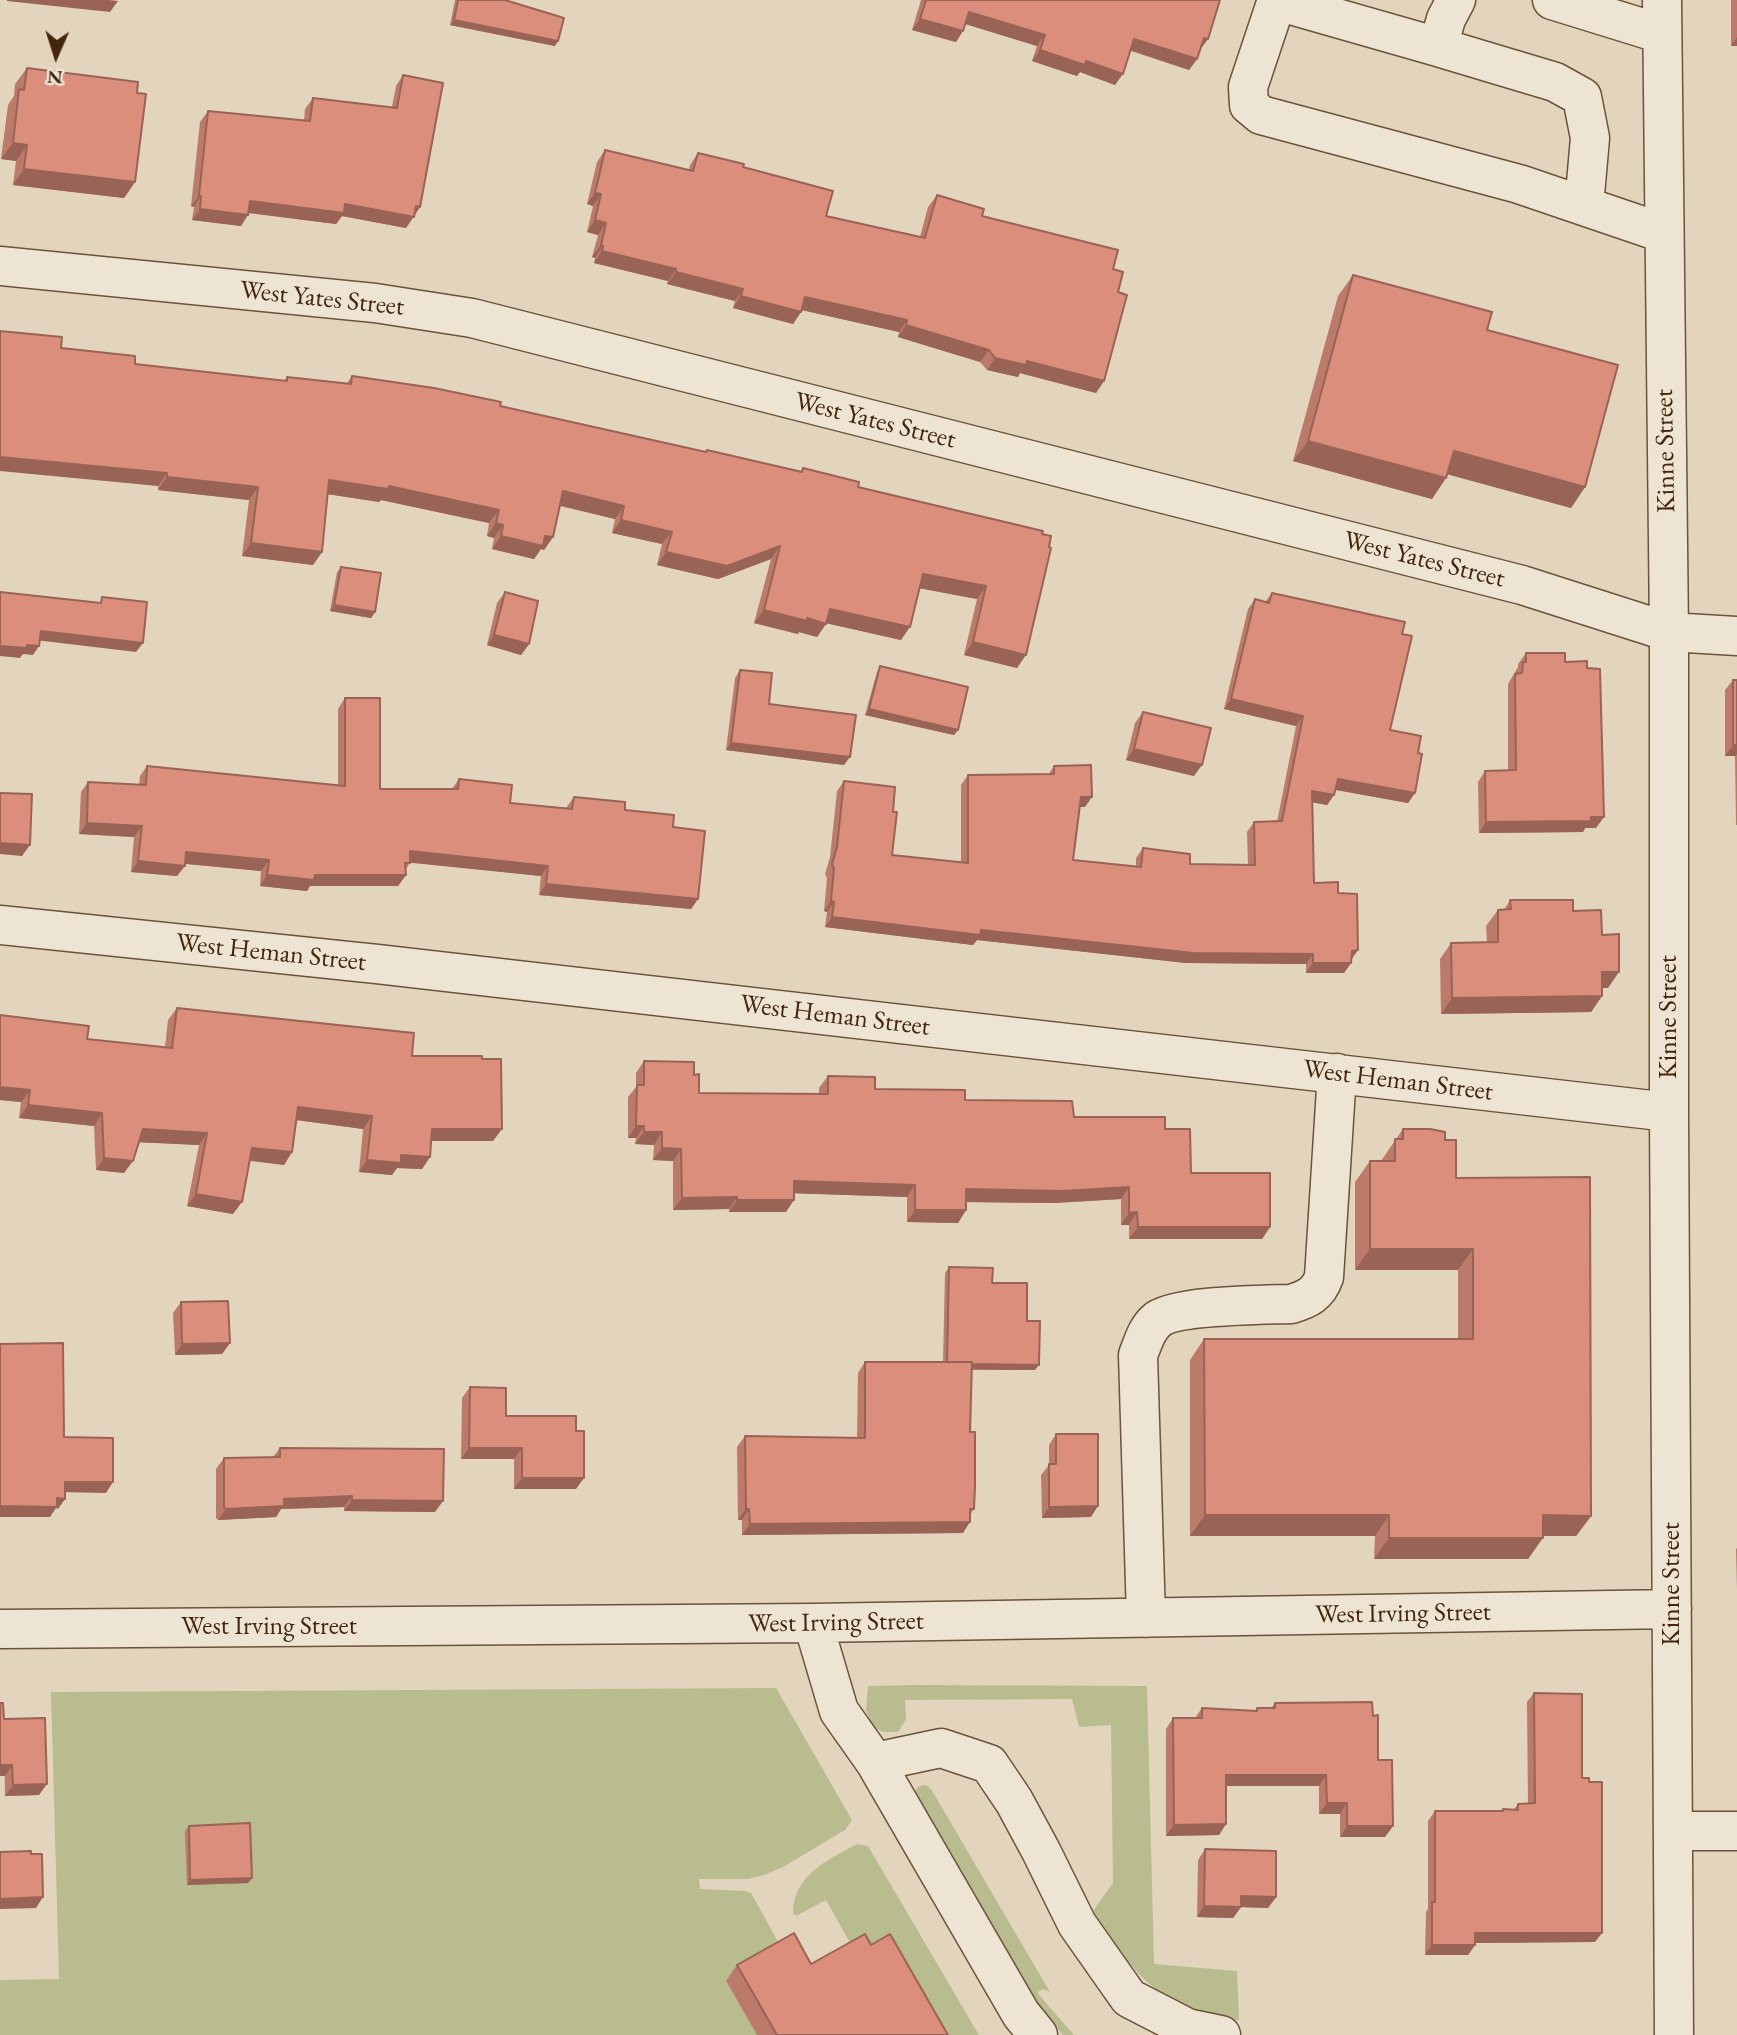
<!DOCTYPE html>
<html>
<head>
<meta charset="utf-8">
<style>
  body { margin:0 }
  #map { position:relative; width:1737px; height:2035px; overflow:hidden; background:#e3d5bd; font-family:"EB Garamond",serif }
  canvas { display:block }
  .north { position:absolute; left:21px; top:21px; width:70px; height:70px; -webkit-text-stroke:5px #ede4d4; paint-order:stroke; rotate:183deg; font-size:19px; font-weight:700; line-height:28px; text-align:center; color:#44260d }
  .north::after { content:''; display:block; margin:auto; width:24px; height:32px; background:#44260d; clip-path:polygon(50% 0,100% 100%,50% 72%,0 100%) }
</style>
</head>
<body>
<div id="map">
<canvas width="1737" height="2035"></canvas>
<div class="north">N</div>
</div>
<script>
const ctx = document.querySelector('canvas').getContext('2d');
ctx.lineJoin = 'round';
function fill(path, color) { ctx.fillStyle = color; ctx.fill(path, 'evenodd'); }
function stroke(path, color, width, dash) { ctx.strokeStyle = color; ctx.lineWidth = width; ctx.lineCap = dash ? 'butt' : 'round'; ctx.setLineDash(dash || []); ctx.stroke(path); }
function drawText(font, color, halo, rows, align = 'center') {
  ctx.font = font + ' "EB Garamond",serif'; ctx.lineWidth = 7; ctx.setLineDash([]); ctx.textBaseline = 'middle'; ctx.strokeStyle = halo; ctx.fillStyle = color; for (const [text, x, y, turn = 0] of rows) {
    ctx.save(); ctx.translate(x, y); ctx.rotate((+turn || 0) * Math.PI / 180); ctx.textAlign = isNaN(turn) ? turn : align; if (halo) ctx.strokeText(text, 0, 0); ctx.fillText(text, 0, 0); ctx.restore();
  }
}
fill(new Path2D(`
  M915 1685 1147 1686 1154 1964 1237 1971 1239 2020C1226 2020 1215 2016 1202 2012 1140 1991 1129 1961 1093 1911L1113 1883 1111 1725 1079 1727 1072 1699 905 1700 906 1719 898 1732H883L872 1726 866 1710 868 1686Z
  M776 1688 852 1820 845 1830 783 1867 764 1875 748 1879H699L700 1889 745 1891 751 1893 782 1949 726 1981 757 2035H0V1980L59 1979 51 1692Z
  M926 1785 931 1789 1050 1992 1043 1989 1038 1992 1039 1995 1074 2035H1063L1033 1998 915 1796V1791L919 1786Z
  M857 1844 868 1846 979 2035H927L854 1950 826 1900 796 1916 793 1913C793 1875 828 1860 857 1844Z`), '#b8bc8e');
const minor = new Path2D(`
  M1277 0 1248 87 1249 105 1261 115 1519 184 1663 233
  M1552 0 1662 34
  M1662 0 1669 632V1112L1674 2035
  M1277 1 1438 47 1446 19 1456 0
  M1438 47 1555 82 1582 97 1590 138 1584 206
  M0 266 375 303 472 318 1522 585 1669 632 1737 636
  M0 925 377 964 1669 1112
  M1146 1618 1138 1355C1143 1343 1146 1330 1156 1321 1173 1305 1264 1305 1291 1304 1308 1299 1318 1294 1324 1277L1337 1073
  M813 1623 839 1711 875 1762 1021 2014 1038 2035
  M0 1629 813 1623 1672 1609
  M875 1762 941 1748 989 1764 1014 1801 1041 1851 1077 1924 1129 1998 1187 2028 1221 2035
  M1674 1831H1737`);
stroke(minor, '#6c5239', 41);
stroke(minor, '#ede4d4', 38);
fill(new Path2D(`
  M455 0H505L555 46 450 25Z
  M921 0H1220L1197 59 1189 70 1131 51 1115 85 1080 72 1077 76 1032 61 1037 46 966 24 956 42 912 30Z
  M1731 0H1737V46H1731Z
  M27 68 137 93 135 182 124 198 13 185 16 161 1 159 8 105 14 96 15 84Z
  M403 75 420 207 406 228 342 216 336 224 248 213 241 226 192 220 194 207 191 206 200 122 208 111 304 121 305 109 313 98 392 107 396 86Z
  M605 150 689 170 690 165 698 153 743 167 826 216 920 237 928 207 937 195 982 216 1113 269 1118 292 1104 381 1096 393 1020 373 1018 377 987 370 980 362 898 337 899 332 802 310 793 324 733 308 735 301 667 284 668 281 594 263 595 258 592 257 598 235 587 232 593 206 587 204 597 162Z
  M1353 275 1487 330 1585 487 1571 508 1448 474 1432 499 1293 461 1338 296Z
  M61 348 135 364 284 381 287 377 347 383 352 376 500 406 705 452 707 450 801 471 803 468 858 487 1043 531 1017 668 964 655 977 599 919 588 901 640 826 623 817 637 799 632 798 634 754 623 771 559 718 579 657 565 662 544 612 533 615 519 560 506 553 537 544 550 541 549 534 559 492 549 494 538 487 536 489 523 381 500 379 502 328 494 322 552 313 565 242 556 249 500 158 490V486Z
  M341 567 375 612 371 618 330 611 337 572Z
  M505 592 529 644 521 655 487 645 497 603Z
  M1272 593 1402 634 1390 730 1418 753 1415 793 1408 803 1336 790 1334 795 1327 805 1313 802 1314 883 1338 893 1358 950 1351 959V963L1344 973H1306V964L1186 963 977 940 973 945 825 927 827 912 824 911 827 878 825 874 830 857 837 791 844 781 893 812 892 855 961 862V785L968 775H1048L1054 766 1085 807H1080L1073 860 1136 866V858L1143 848 1190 864 1248 865 1247 832 1254 822H1277L1296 726 1224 709 1248 609 1255 599 1265 602Z
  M1526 653 1565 662 1596 828H1585L1583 832 1479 833 1478 782 1485 771 1508 770V684L1518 667V664Z
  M880 666 954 735 865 715 877 672Z
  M740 670 769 704 844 765 726 750 735 678Z
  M1733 680H1737V825H1736L1735 756H1725V690Z
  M345 698 380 789H452L459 779 510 803 566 808 574 797 625 810 673 827 698 899 691 909 539 895 541 876 410 862 406 870V875L398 886H310L307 891 260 886 261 871 185 864 177 876 131 872 134 837 79 834 81 792 88 782 139 785 140 776 147 766 338 785V709Z
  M1143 712 1194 776 1126 760 1135 723Z
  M1510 900 1573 911 1602 935 1608 988H1602V996L1591 1012 1441 1014 1440 959 1451 943 1487 942 1486 926 1498 910H1504Z
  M177 1008 412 1056 493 1141H431L430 1157 422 1169 397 1168 392 1175 359 1172 363 1129 296 1120 292 1152 284 1165 249 1160 233 1214 187 1206 199 1145 139 1142 124 1173 96 1170 94 1126 19 1118 21 1102 0 1100 87 1039 165 1047 168 1020Z
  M644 1061 694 1075 699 1093 819 1094V1088L828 1076 875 1089 965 1100 1074 1117 1165 1129 1191 1173 1270 1227 1262 1239H1129V1225H1121V1199L1054 1203 966 1202V1210L958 1223 907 1222V1197L794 1193 786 1212H729V1209L673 1210V1161L653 1160 654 1145 635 1144 636 1138H628V1097L636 1087V1073Z
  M1403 1129 1445 1140 1456 1178 1591 1516 1576 1536H1543L1528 1559H1374L1375 1536H1190V1360L1204 1339H1458V1270H1355V1182L1370 1161H1381Z
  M949 1267 992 1283 1027 1321 1035 1370H972L970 1432 974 1509 970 1515 963 1533 742 1535V1520H738L737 1447 745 1436 857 1438 858 1373 865 1362H943L945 1273Z
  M181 1302 230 1343 222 1354 175 1355 173 1313Z
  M470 1387 506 1416 576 1489H514V1459H461L462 1398Z
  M1056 1434 1091 1517 1042 1518 1041 1475 1049 1465V1445Z
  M280 1448 435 1512 344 1511V1507L281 1509 276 1517 218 1520 216 1518V1469L224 1458 273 1457Z
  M1737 1548V1590L1736 1549Z
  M1534 1693 1582 1778 1595 1942 1475 1943V1945L1468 1955H1425L1426 1912 1428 1909V1821L1435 1811H1502L1503 1809H1514L1518 1804H1528L1527 1702Z
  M1275 1703 1373 1716 1378 1760 1393 1826 1385 1837H1340V1814H1319V1786H1226V1824L1219 1835 1166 1836V1729L1173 1718H1195L1202 1708 1255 1711 1257 1708H1271Z
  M4 1719 39 1795 5 1796Z
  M189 1826 252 1878 248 1883 187 1885 185 1831Z
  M1205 1849 1276 1897 1268 1908 1241 1907 1233 1918 1197 1917 1198 1860Z
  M871 1945 948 2035H757L726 1981 737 1965 811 1964Z`), '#bb7a6a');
fill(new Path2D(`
  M7 0H109L118 1 110 12 7 1Z
  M969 12 1045 35 1037 46 962 23Z
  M920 19 963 31 956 42 912 30Z
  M454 20 558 41 555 46 450 25Z
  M1737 37V46H1731Z
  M1204 38 1208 39 1200 50Z
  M1134 39 1197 59 1189 70 1127 49Z
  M1040 50 1086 61 1123 74 1115 85 1080 72 1077 76 1032 61Z
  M13 143 27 145 16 161 1 159Z
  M24 169 135 182 124 198 13 185Z
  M595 193 601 194 593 206 587 204Z
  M199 196H201L194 207 191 206Z
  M250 201 416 206 420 207 406 228 342 216 336 224 242 212Z
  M200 209 248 215 241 226 192 220Z
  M595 220 606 223 598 235 587 232Z
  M601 245 603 246 595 258 592 257Z
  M602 251 676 269 668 281 594 263Z
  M676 272 743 289 735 301 667 284Z
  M741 296 801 312 793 324 733 308Z
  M805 297 907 320 899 332 797 309Z
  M906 325 989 350 980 362 898 337Z
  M995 358 1027 361 1104 381 1096 393 1020 373 1018 377 987 370Z
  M1308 441 1446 478 1432 499 1293 461Z
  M1454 451 1585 487 1571 508 1439 472Z
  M0 457 167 473 158 486 0 471Z
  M167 477 258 487 249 500 158 490Z
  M329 480 389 486 499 510 489 523 381 500 379 502 320 493Z
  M563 491 624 506 615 519 554 504Z
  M621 520 672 532 662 544 612 533Z
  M496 523 503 525 494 538 487 536Z
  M501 536H545L553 537 544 550 541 549 534 559 492 549Z
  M251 543 322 552 313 565 242 556Z
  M780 546 771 559 718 579 657 565 666 552Z
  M923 574 986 586 977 599 913 587Z
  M334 605 375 612 371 618 330 611Z
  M830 609 910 627 901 640 821 622Z
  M764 610 807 618 826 624 817 637 799 632 798 634 754 623Z
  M41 631 143 643 136 652 35 640Z
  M494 635 529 644 521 655 487 645Z
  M973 642 1026 655 1017 668 964 655Z
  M27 645 39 646 33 655 23 654 20 658 0 656V646Z
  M1231 699 1303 716 1296 726 1224 709Z
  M869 709 958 730 954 735 865 715Z
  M731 743 850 757 844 765 726 750Z
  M1733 745H1737V754L1735 756H1725Z
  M1134 749 1202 765 1194 776 1126 760Z
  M1338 779 1415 793 1408 803 1331 789Z
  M1312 791 1334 795 1327 805 1305 801Z
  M1081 797H1092L1085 807H1074Z
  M1591 817H1604L1596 828H1585L1583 832 1479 833 1486 822Z
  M87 823 142 826 134 837 79 834Z
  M0 843 30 845 22 856 0 854Z
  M410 851 548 866 541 876 403 862Z
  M186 852 269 860 261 871 178 863Z
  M138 861 185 866 177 876 131 872Z
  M267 875H406L398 886H310L307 891 260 886Z
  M546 884 698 899 691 909 539 895Z
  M831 901 834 902 827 912 824 911Z
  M832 917 981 930 1313 954 1306 964 1186 963 977 940 973 945 825 927Z
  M1358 950 1351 960 1352 951Z
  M1313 963H1351L1344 973H1306Z
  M1602 972H1619L1608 988H1590Z
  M1602 996 1591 1012 1441 1014 1452 998Z
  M0 1087 30 1090 21 1102 0 1100Z
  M28 1105 102 1113 94 1126 19 1118Z
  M298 1107 372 1116 363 1129 289 1119Z
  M636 1126H644L636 1138H628Z
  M143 1129 207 1133 199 1145 134 1142Z
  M432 1129H502L493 1141H423Z
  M644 1132H662L654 1145 635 1144Z
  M252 1148 292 1152 284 1165 243 1160Z
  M662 1148 681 1149 673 1161 653 1160Z
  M401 1155 430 1157 422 1169 397 1168 392 1175 359 1172 367 1160Z
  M104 1158 133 1161 124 1173 96 1170Z
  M794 1181 915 1185 907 1197 786 1193Z
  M1129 1187 1121 1199 1054 1203 958 1202 966 1189Z
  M196 1194 242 1202 233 1214 187 1206Z
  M737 1197 729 1209 673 1210 682 1198Z
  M737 1200H794L786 1212H729Z
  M915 1210H966L958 1223 907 1222Z
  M1137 1212 1129 1225H1121L1129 1213Z
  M1138 1227H1270L1262 1239H1129Z
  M1370 1249H1473L1458 1270H1355Z
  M230 1343 222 1354 175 1355 182 1344Z
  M947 1364 1039 1365 1035 1370 943 1369Z
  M469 1448H522L514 1459H461Z
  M522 1478H584L576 1489H514Z
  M65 1482H113L106 1493 58 1492Z
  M352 1496 344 1507 281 1509 276 1517 218 1520 226 1509 284 1499Z
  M57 1498 65 1499 58 1509 56 1508 50 1517H0V1506Z
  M352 1500 443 1501 435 1512 344 1511Z
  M1098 1506 1091 1517 1042 1518 1049 1507Z
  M746 1509H749L742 1520H738Z
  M1205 1515H1389L1375 1536H1190Z
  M1543 1515 1591 1516 1576 1536H1528Z
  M970 1522 963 1533 742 1535 750 1524Z
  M1389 1538H1543L1528 1559H1374Z
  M0 1765H12L5 1776H0Z
  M1226 1775H1326L1319 1786H1218Z
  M47 1784 39 1795 5 1796 13 1785Z
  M1327 1803H1347L1340 1814H1319Z
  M1226 1824 1219 1835 1166 1836 1174 1825Z
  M1347 1826H1393L1385 1837H1340Z
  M252 1878 248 1883 187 1885 190 1880Z
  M1241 1896 1276 1897 1268 1908 1241 1907 1233 1918 1197 1917 1204 1906Z
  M43 1897 36 1908 0 1909V1899Z
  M1475 1933H1602L1595 1942 1468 1943Z
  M1432 1945H1475L1468 1955H1425Z`), '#996356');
const building = new Path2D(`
  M458 0H505L564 18 558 41 454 20Z
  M926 0H1220L1208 39 1204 38 1197 59 1134 39 1123 74 1086 61 1085 65 1040 50 1045 35 969 12 963 31 920 19Z
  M27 68 138 82 137 93 146 94 135 182 24 169 27 145 13 143 19 89 24 90Z
  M403 75 443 83 420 207 416 206 414 217 345 204 344 213 250 201 248 215 200 209 201 196H199L208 111 310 121 313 98 397 108Z
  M605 150 693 171 698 153 744 164 743 167 833 191 826 216 925 238 937 195 984 209 982 216 1118 250 1113 269 1123 272 1118 292 1127 295 1104 381 1027 361 1026 365 995 358 989 350 906 325 907 320 805 297 801 312 741 296 743 289 676 272V269L602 251 603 246 601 245 606 223 595 220 601 194 595 193Z
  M1353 275 1492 312 1487 330 1618 365 1585 487 1454 451 1446 478 1308 441Z
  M0 331 62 337 61 348 135 356V364L287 381V377L351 384 352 376 434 388 501 402 500 406 706 452 707 450 802 472 803 468 859 482 858 487 1043 531 1042 534 1051 536 1049 547 1051 548 1026 655 973 642 986 586 923 574 910 627 830 609 826 624 807 618V621L764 610 780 546 727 566 666 552 672 532 621 520 624 506 563 491 553 537 545 536 543 546 501 536 503 525 496 523 499 510 389 486 388 489 329 480 322 552 251 543 258 487 167 477V473L0 457Z
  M341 567 381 573 375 612 334 605Z
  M0 592 101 603 102 597 147 602 143 643 41 631 39 646 27 645V648L0 646Z
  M505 592 538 601 529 644 494 635Z
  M1272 593 1405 622 1402 634 1412 636 1390 730 1421 736 1418 753 1422 754 1415 793 1338 779 1334 795 1312 791 1314 883 1338 882V893L1357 894 1358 950 1352 951 1351 963H1313V954L1193 953 981 930 980 935 832 917 834 902 831 901 834 868 832 864 837 847 844 781 895 787 893 812H897L892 855 968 863V775L1054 774V766L1091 765 1092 797H1081L1073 860 1141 867 1143 848 1190 854V864L1255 865 1254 822 1282 821 1303 716 1231 699 1255 599 1269 603Z
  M1526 653H1565V662L1587 661V668L1600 669 1604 817H1591V821L1486 822 1485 771 1516 770 1515 674 1522 673 1523 662H1526Z
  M880 666 968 687 958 730 869 709Z
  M740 670 772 673 769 704 856 715 850 757 731 743Z
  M1733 680H1737V745H1733Z
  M345 698H380V789H458L459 779 512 785 510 803 572 809 574 797 625 802V810L674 815 673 827 705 831 698 899 546 884 548 866 410 851V863H405L406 875H315L314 880 267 875 269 860 186 852 185 866 138 861 142 826 87 823 88 782 146 785 147 766 345 786Z
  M1143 712 1211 728 1202 765 1134 749Z
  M0 793 32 794 30 845 0 843Z
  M1510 900H1573V911L1601 910 1602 935 1619 934V972H1602V996L1452 998 1451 943 1498 942V910L1511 909Z
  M177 1008 414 1033 412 1056H482V1059H501L502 1129H432L430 1157 401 1155V1163L367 1160 372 1116 298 1107 292 1152 252 1148 242 1202 196 1194 207 1133 143 1129 133 1161 104 1158 102 1113 28 1105 30 1090 0 1087V1015L89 1026 87 1039 172 1048Z
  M644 1061 694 1062V1075L699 1074V1093L828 1094V1076L875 1077V1089L965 1090V1100L1072 1101 1074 1117H1165V1129H1190L1191 1173H1270V1227H1138L1137 1212 1129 1213V1187L1062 1191 966 1189V1210H915V1185L794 1181V1200H737V1197L682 1198 681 1149 662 1148V1132H644V1126H636L637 1085H644Z
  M1403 1129H1430L1445 1132V1140H1456V1178L1590 1177 1591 1516 1543 1515V1538H1389V1515H1205L1204 1339H1473V1249H1370V1161H1395V1139H1403Z
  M949 1267 993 1268 992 1283H1027V1321H1040L1039 1365 972 1364V1362H947Z
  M228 1301 230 1343 182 1344 181 1302Z
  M63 1343 64 1437 113 1438V1482H65V1499L57 1498V1507L0 1506V1344Z
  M865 1362H972L970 1432H975V1486L974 1509H970V1522L750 1524 749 1509H746L745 1436 865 1438Z
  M470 1387 506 1388V1416H576V1431H584V1478H522V1448H469Z
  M1056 1434H1098V1506L1049 1507V1464H1056Z
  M280 1448 444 1449 443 1501 352 1500V1496L284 1499V1506L226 1509 224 1507V1458L280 1457Z
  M1534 1693 1582 1694V1778H1589V1782H1602V1933H1475V1945H1432V1902H1435V1811H1503V1809L1518 1810V1804L1535 1803Z
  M1372 1702 1373 1716 1378 1715V1760H1392L1393 1826H1347V1803H1327L1326 1775H1226V1824L1174 1825 1173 1718H1202V1708L1257 1711V1708H1275V1703Z
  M0 1703H3L4 1719 45 1718 47 1784 13 1785 12 1765H0Z
  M250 1823 252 1878 190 1880 189 1826Z
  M1205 1849 1276 1851V1897L1241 1896V1907L1204 1906Z
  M31 1851V1854H42L43 1897 0 1899V1852Z
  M794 1933 811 1964 865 1934 871 1945 890 1934 948 2035H777L737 1965Z`);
fill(building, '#da8e7b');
stroke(building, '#996356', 2);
drawText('26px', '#44260d', '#ede4d4', [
  ["West Yates Street",322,299,6],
  ["West Yates Street",875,421,14],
  ["Kinne Street",1666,451,-91],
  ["West Yates Street",1424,560,14],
  ["West Heman Street",271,953,6],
  ["West Heman Street",835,1016,7],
  ["Kinne Street",1669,1017,-90],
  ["West Heman Street",1398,1081,7],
  ["Kinne Street",1672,1584,-90],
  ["West Irving Street",1403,1614,-1],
  ["West Irving Street",836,1623,-1],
  ["West Irving Street",269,1627]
]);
</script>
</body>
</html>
